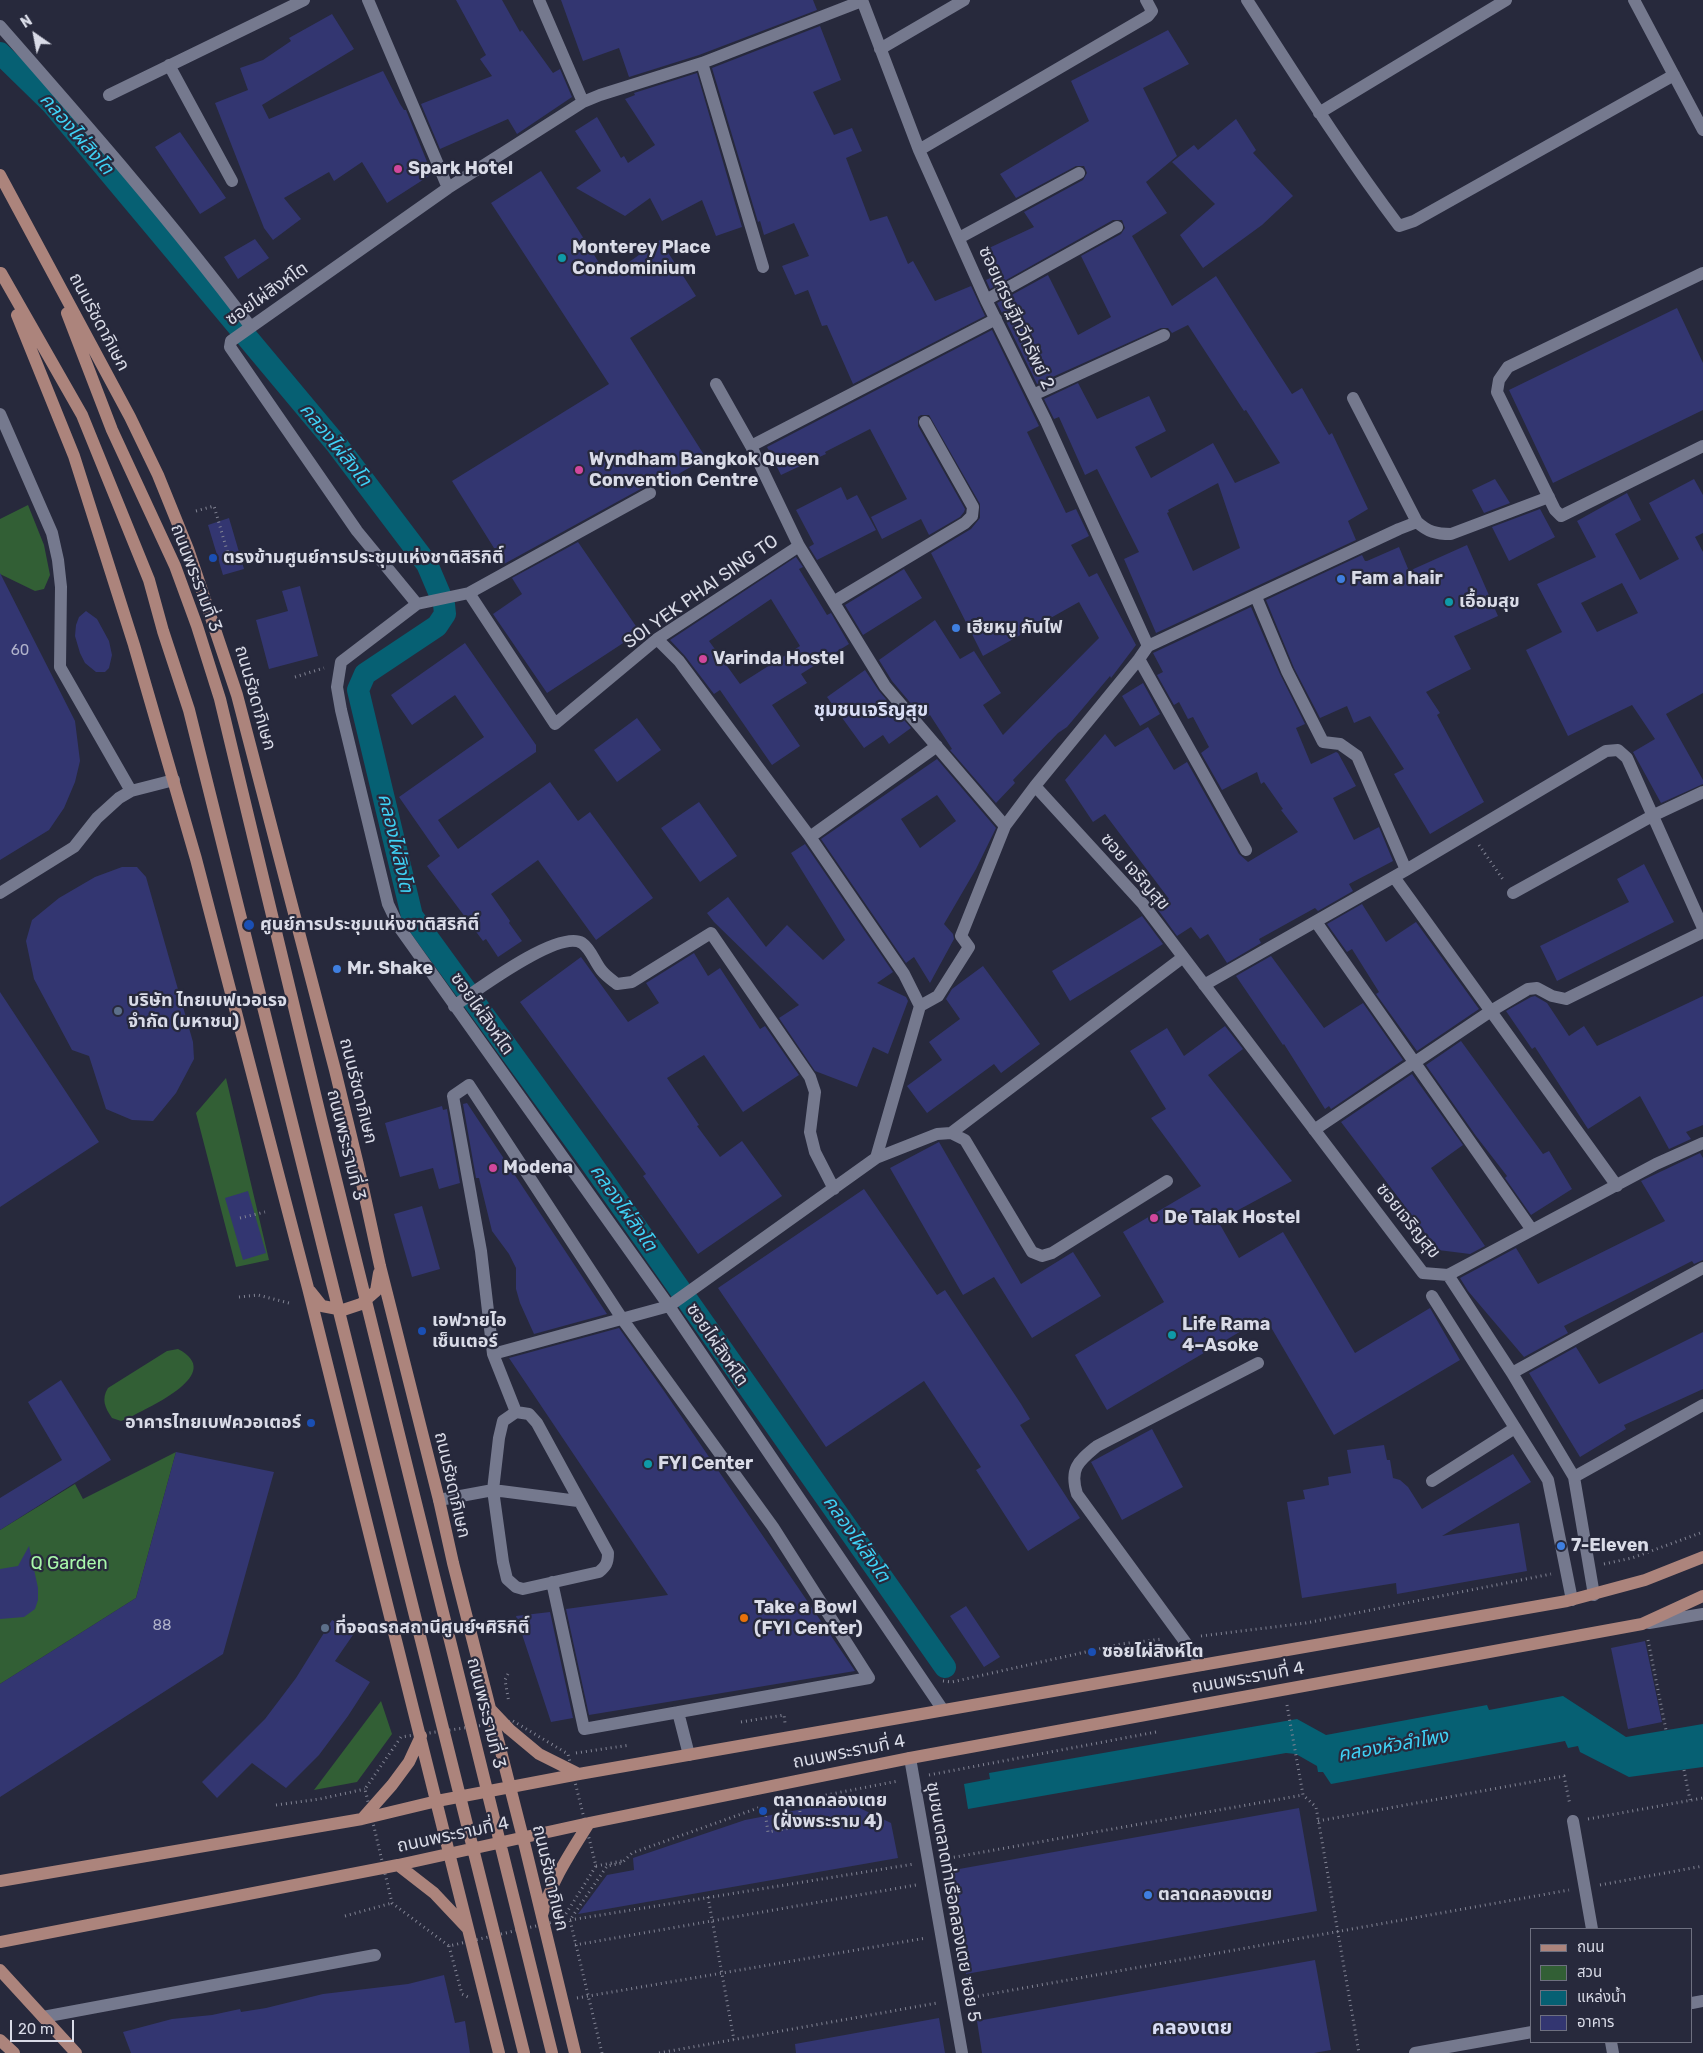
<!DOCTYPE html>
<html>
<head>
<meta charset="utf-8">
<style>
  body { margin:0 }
  #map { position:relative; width:1703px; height:2053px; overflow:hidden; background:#27293c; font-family:Rubik,"Noto Sans Thai",sans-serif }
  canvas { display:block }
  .legend { position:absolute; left:1530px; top:1928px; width:162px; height:115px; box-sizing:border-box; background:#27293c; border:1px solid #6e7080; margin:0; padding:6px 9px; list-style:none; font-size:15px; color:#d9dbe7 }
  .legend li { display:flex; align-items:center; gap:10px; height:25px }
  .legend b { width:25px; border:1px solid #6e7080 }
  .north { position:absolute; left:10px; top:10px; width:50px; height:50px; -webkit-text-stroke:4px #27293c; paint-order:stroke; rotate:327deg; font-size:14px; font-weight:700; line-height:20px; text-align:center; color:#d9dbe7 }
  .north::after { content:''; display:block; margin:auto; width:18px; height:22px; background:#d9dbe7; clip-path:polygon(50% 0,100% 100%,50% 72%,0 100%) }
  .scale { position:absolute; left:10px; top:2020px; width:64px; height:22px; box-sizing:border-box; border:2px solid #d9dbe7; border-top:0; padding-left:6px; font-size:15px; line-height:18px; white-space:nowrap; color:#d9dbe7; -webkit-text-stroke:4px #27293c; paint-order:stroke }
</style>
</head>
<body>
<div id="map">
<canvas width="1703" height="2053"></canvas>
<ul class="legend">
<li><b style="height:6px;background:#ac847c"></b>ถนน</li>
<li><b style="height:14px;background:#325f35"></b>สวน</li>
<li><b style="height:14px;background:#066073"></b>แหล่งน้ำ</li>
<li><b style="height:14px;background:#333671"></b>อาคาร</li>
</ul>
<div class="north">N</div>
<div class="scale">20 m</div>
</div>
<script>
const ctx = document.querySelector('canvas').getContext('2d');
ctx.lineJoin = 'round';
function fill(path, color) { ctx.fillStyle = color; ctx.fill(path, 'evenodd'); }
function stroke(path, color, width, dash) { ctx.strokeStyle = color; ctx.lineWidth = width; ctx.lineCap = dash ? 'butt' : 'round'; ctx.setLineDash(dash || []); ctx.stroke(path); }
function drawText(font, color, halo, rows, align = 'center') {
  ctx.font = font + ' Rubik,"Noto Sans Thai",sans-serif'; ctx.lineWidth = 4.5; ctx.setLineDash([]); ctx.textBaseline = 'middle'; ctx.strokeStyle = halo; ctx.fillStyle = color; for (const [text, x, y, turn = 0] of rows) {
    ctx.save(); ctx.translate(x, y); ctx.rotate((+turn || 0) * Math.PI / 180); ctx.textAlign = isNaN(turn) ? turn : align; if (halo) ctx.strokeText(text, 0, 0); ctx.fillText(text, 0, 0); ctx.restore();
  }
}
fill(new Path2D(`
  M28 505 44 545 50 575 44 589 35 591 0 574V519Z
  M226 1078 269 1260 236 1267 196 1113Z
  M178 1349C226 1374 150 1406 129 1418L121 1421 112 1418C105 1408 101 1399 108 1388L167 1351Z
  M176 1452 136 1598 0 1684V1530L75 1484 83 1499Z
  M381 1701 392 1734 357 1782 314 1790Z`), '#325f35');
fill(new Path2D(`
  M1563 1696 1626 1737 1703 1724V1767L1629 1777 1580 1752 1578 1746 1568 1748 1565 1741 1331 1784 1323 1772H1318L1317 1766 1296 1754 1286 1753 968 1809 964 1784 990 1779 989 1773 1297 1719 1326 1735 1487 1705 1489 1710Z`), '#066073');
stroke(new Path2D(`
  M0 53 52 104 337 445 427 564 444 604 445 614 437 626 365 674 358 690 412 916 589 1160 945 1667`), '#066073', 22);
fill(new Path2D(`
  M456 0H502L520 32 522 30 553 73 560 69 572 97 517 134 508 119 440 149 421 104 492 76 480 59 486 55Z
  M561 0H813L817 10 699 55 629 77 619 48 583 61Z
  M332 14 354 49 262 105 269 119 383 71 400 104 404 110H406L432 174 387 203 362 162 334 181 329 172 284 198 301 219 273 240 264 228 215 103 248 90 240 68 263 60 291 41 289 38Z
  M820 26 841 80 813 92 834 135 852 128 862 151 846 158 870 221 887 216 908 264 913 261 935 301 971 286 985 316 853 384 827 325 822 326 808 290 795 295 782 266 809 256 794 223 764 235 760 221 758 222 712 68Z
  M1168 30 1189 64 1143 88 1177 156 1146 182 1167 213 1132 236 1172 306 1216 276 1292 394 1302 388 1329 435 1332 433 1368 509 1348 521 1356 540 1156 633 1124 559 1139 552 1097 469 1085 475 1059 417 1054 419 1044 399 1078 383 1097 419 1149 396 1166 431 1135 447 1151 478 1213 443 1235 483 1280 463 1246 410 1244 411 1188 325 1172 333 1168 328H1161L1037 384 997 303 1048 275 1078 335 1111 317 1081 256 1121 234 1125 228 1122 220H1113L990 289 986 280 999 274 989 248 1034 227 1024 212 1083 180 1087 173 1084 166H1076L1016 198 1000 174 1089 121 1071 81ZM1218 483 1240 548 1193 571 1167 513 1169 512 1168 510Z
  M697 73 742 227 716 236 702 200 662 221 650 198 625 216 576 188 601 171 575 131 597 117 621 158 624 156 628 163 655 145 625 99 635 95 634 93Z
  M1236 119 1256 150 1253 153 1293 196 1262 225 1203 268 1180 235 1215 204 1172 162 1194 145 1198 150Z
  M180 132 226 198 200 214 155 147Z
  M541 171 608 277 660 240 696 296 630 338 706 458 656 487 651 485 646 486 504 564 452 481 609 384 491 203Z
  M255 239 269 258 238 279 224 257Z
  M1677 308 1703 363V410L1553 483 1509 390Z
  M992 330 1039 426 1027 432 1066 513 1076 509 1089 536 1071 545 1089 577 1097 573 1136 645 1111 678 1110 676 1067 727 1058 733 1013 780 1015 783 996 803 950 750 952 749 930 715 924 719 892 681 879 660 935 620 960 659 974 651 1001 693 983 705 1003 735 1099 638 1079 602 983 656 931 553 971 529 980 518V504L929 415H921L918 417V426L965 509 964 512 960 517 929 535 921 519 882 539 871 517 907 499 870 429 825 452 826 454 781 475 767 447Z
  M1495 479 1510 503 1484 513 1472 490Z
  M1694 479 1703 495V533L1695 537 1703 552V693L1666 714 1703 780V784L1661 803 1633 752 1655 739 1632 705 1568 736 1526 650 1562 632 1537 584 1596 557 1577 521 1627 493 1641 520 1615 534 1640 580 1679 559 1649 503ZM1622 583 1638 613 1597 632 1581 603Z
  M841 487 847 500 857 495 876 530 817 560 809 547 814 544 796 510Z
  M1540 509 1555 537 1509 561 1492 527Z
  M229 518 244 569 223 575 208 525Z
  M578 542 640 632 547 693 493 614 522 594 512 578Z
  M1467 545 1498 616 1454 636 1471 669 1426 692 1440 713 1437 715 1484 802 1430 834 1394 774 1404 769 1370 716 1354 723 1347 706 1320 718 1294 668 1266 600 1362 555 1365 561H1367L1399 547 1409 571Z
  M796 557 803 567 799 569 827 615 831 613 849 644 801 674 807 683 772 705 800 746 772 765 720 690 714 694 685 656 670 640ZM771 599 800 646 740 684 709 641Z
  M904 569 922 598 863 635 845 605Z
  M0 573 75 721 80 761 75 782 64 808 49 830 0 860Z
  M300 586 318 656 269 669 256 620 288 611 282 591Z
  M1251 607 1280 674 1305 724 1296 728 1311 764 1336 752 1338 753 1356 786 1333 798 1354 840 1379 827 1393 861 1349 884 1353 891 1318 911 1315 908 1259 939 1261 943 1227 963 1208 934 1200 939 1191 927 1177 936 1156 907 1169 899 1105 814 1093 822 1065 780 1105 734 1115 747 1148 727 1174 770 1187 762 1239 854 1248 862 1298 832 1281 810 1283 809 1264 782 1261 784 1257 772 1222 790 1201 753 1209 747 1193 717 1188 719 1179 702 1174 705 1157 675 1163 672 1153 653Z
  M86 611 97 619 109 641 112 655 109 668 105 672H96L85 663 80 653 75 636 76 625 79 617Z
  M465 643 536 745V752L438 820 458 849 550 782 578 821 590 812 653 898 596 940 538 860 491 894 510 921 509 923 522 941 498 957 486 939 483 941 427 866 440 856 399 797 484 737 455 695 412 725 391 695Z
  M865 670 879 691 911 728 889 744 883 735 864 748 827 697Z
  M1143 683 1160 714 1140 726 1122 696Z
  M637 718 661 750 617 782 594 750Z
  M937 759 996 828 976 869 944 924 953 934 954 939 930 983 914 957 906 963 821 839ZM937 795 956 821 920 848 901 819Z
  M699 802 737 856 700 882 661 828Z
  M805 844 893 972 877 983 906 997 908 1001 888 1054 873 1047 857 1087 815 1071 779 1018 799 1005 714 922 707 913 728 897 766 947 787 925 823 960 845 940 791 853Z
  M1644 864 1674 922 1557 981 1540 946 1629 902 1617 879Z
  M122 867H137L146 877 193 1042 194 1059 176 1093 153 1121 132 1120 106 1109 89 1056 72 1050 34 979 26 941 32 920 59 898 95 877Z
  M1362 904 1386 942 1416 922 1479 1009 1417 1051 1376 994 1379 992 1352 949 1347 952 1327 924Z
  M1142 916 1163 944 1070 1001 1052 971Z
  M694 953 708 976 720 968 760 1029 765 1026 799 1075 743 1112 704 1055 667 1078 699 1125 697 1126 720 1157 742 1141 782 1196 698 1254 643 1176 646 1174 520 1002 581 957 628 1022 659 1003 646 983Z
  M1271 956 1324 1028 1363 1003 1403 1060 1331 1109 1329 1106 1325 1109 1284 1044 1283 1045 1236 976Z
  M983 966 1040 1044 1001 1073 994 1064 927 1113 907 1086 942 1060 929 1042 960 1019 946 999 952 989Z
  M0 992 99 1142 0 1207Z
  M1535 996 1547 1003 1569 1036 1584 1026 1597 1046 1703 996V1125L1686 1132 1691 1139 1669 1149 1640 1096 1588 1129 1535 1047 1532 1049 1506 1011 1531 997Z
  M1225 1026 1243 1049 1208 1075 1292 1181 1218 1221 1239 1258 1283 1232 1355 1353 1430 1308 1460 1360 1334 1435 1265 1317 1107 1410 1075 1355 1164 1302 1123 1232 1201 1186 1151 1118 1166 1109 1130 1051 1167 1028 1184 1056Z
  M1461 1041 1543 1154 1549 1151 1572 1189 1531 1215 1505 1178 1507 1176 1476 1136 1426 1065Z
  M1412 1074 1463 1145 1431 1168 1485 1246 1470 1254 1438 1250 1341 1122Z
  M467 1103 607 1314 534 1334 520 1303 516 1289V1268L509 1254 492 1231 479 1178H476L463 1104Z
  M442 1106 443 1110 447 1109 460 1183 439 1189 433 1168 400 1177 385 1123Z
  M939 1142 1021 1284 1073 1252 1101 1296 1032 1338 994 1277 963 1295 890 1168Z
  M1700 1153 1703 1158V1260L1694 1264 1692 1261 1564 1326 1568 1333 1524 1357 1468 1291 1460 1278 1516 1248 1538 1284 1665 1221 1641 1181Z
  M864 1189 937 1295 945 1290 1021 1404 1030 1419 1020 1425 1080 1518 1028 1551 976 1470 981 1467 924 1381 826 1447 718 1288Z
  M248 1191 266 1253 243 1260 225 1198Z
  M422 1206 440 1269 412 1277 394 1214Z
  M619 1328 664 1391 855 1671 589 1715 566 1609 668 1595 509 1358Z
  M1703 1332V1389L1624 1425 1626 1429 1580 1457 1529 1373 1576 1347 1599 1384Z
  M61 1380 111 1460 0 1530V1498L62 1460 28 1402Z
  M1152 1429 1183 1487 1122 1520 1091 1462Z
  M1384 1445 1387 1460H1390L1393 1478 1400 1480 1408 1487 1422 1509 1513 1454 1531 1482 1442 1536 1519 1523 1527 1571 1397 1594 1396 1583 1302 1598 1287 1502 1305 1499 1303 1490 1329 1485 1328 1477 1351 1473 1347 1450Z
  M176 1452 274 1472 223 1654 0 1797V1684L136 1598Z
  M29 1546 38 1588V1600L35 1609 24 1617 0 1619V1569L18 1566Z
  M966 1606 1000 1657 984 1667 950 1616Z
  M550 1612 573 1718 551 1722 516 1616Z
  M332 1620 355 1632 335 1661 370 1682 348 1716 319 1755 286 1788 252 1763 217 1798 202 1782 265 1719 296 1678Z
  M1645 1641 1662 1722 1628 1729 1611 1648Z
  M845 1801 891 1823 898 1858 578 1914 607 1875 634 1870 633 1858 745 1820Z
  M1299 1808 1317 1911 966 1974 948 1871Z
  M1315 1960 1331 2050 1314 2053H982L977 2021Z
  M444 1975 455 2023 465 2021 470 2053H131L123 2032 172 2019 212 2015 240 2009 241 2012 266 2008 323 1994 408 1984Z
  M939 2018 945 2053H796L795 2044Z`), '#333671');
stroke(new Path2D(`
  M196 511 214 506 231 564
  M295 677 324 668
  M1479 845 1504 881
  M240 1218 265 1212
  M239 1297 258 1295 289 1303
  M1604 1564 1632 1558 1703 1532
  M1201 1636 1306 1623 1551 1574
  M1648 1640 1666 1730
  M508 1674 505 1680 509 1703
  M943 1681 952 1682 1121 1644 1162 1639
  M1287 1705 1303 1795 1316 1807 1359 2053
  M513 1721 568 1754 596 1866 562 1920 449 1946 392 1903 365 1789 401 1737Z
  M741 1722 784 1715 785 1723
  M576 1753 630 1745
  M1684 1770 1690 1800
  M929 1775 1156 1732
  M816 1797 898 1781
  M276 1805 320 1799 365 1789
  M764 1806 768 1832 802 1826 798 1798
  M1588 1819 1703 1798
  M1318 1821 1564 1776 1570 1805
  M944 1859 1303 1795
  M596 1866 622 1861V1863
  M1600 1885 1703 1866
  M708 1897 734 2040
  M345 1916 392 1903
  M570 1920 914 1864
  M575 1945 916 1885
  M449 1946 462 1994 468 1997
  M577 1998 926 1938
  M968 1998 1569 1890
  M602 2053 570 1920 607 1866 622 1863 632 1853 761 1807
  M659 2053 937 2003`), '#828494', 3, [1, 4]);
stroke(new Path2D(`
  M368 0 448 188
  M539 0 583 102
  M862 0 919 150 986 300 1046 421 1148 646
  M1247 0C1296 76 1344 153 1399 226L1414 221 1674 75
  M1634 0 1703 130
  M0 26C86 124 172 222 250 326
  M880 49 964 0
  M702 63 763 267
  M169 65 232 181
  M109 95 304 0
  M1319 113 1506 0
  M919 150 1148 16 1152 11 1146 0
  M959 238 1079 173
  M1703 273 1508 367 1499 380 1497 392 1555 510 1561 516 1703 446
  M986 300 1117 227
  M996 319 751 446 799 546 885 686 1005 826
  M716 384 751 446
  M1033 395 1164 335
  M1353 398 1417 522
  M0 414 52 533 58 560 61 587 60 667 131 791
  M799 546 657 639 555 724 469 593 417 604 341 662 337 687 341 710 388 904 399 927 669 1306 943 1710
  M469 593 650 493
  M1256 597 1287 671 1323 742 1340 744 1357 756 1406 870
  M835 601 965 523 972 516 973 507 925 422
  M417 604 357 531 230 347 231 341 448 188 583 102 600 95 702 63 862 1
  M1139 659 1246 850
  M1035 786 1143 904 1423 1273 1448 1275 1512 1373 1574 1477 1594 1595
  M810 837 937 746
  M1394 877 1617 1186
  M0 893 74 847 97 818 119 798 131 791 174 780
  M1513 893 1652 816 1703 792
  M1316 922 1532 1230
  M1204 985 1406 870 1606 751 1618 750 1627 758 1703 928
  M454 1006C476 991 558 929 582 943 591 949 595 963 602 971 606 976 612 980 617 984L632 982 711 933 810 1077 815 1092 810 1132 815 1152 834 1189
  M920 1006 938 996 969 947 961 936 1005 826 1035 786 1139 659 1148 646 1399 529 1417 522C1428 532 1436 534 1451 534L1549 497
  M1314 1130 1491 1011 1528 989 1537 988 1552 996 1566 999 1703 932
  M951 1133 1182 958
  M876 1158 937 1134 951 1133 965 1140 1032 1252 1042 1256 1052 1253 1167 1181
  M1448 1275 1656 1164 1703 1143
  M1432 1296 1548 1480 1572 1600
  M493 1354 669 1306 876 1158 920 1006 904 974 810 837 679 661 657 639
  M1512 1373 1703 1268
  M516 1412 493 1354 481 1251 453 1096 469 1085 623 1320 773 1527 869 1678 584 1729 552 1582
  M516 1412 529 1414 537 1423 608 1553C608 1563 606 1566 599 1572L523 1589 516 1587 507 1579 503 1562 493 1490 499 1438 503 1421Z
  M1574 1477 1703 1405
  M1432 1481 1515 1428
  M439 1500 493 1490 578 1501
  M1649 1623 1703 1614
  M1202 1665 1077 1494C1069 1468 1079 1461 1097 1446L1258 1363
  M678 1712 689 1755
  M910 1758 962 2053
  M1573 1821 1592 1929
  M1692 2003 1703 2001
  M43 2017 375 1955
  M1611 2042 1613 2053
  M1415 2053 1532 2032`), '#75798e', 12);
stroke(new Path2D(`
  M0 175 130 417 158 475 188 549 237 695 335 1070 358 1165 380 1266 439 1500 453 1563 523 1838 575 2053
  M1 273 82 415 149 580 163 631 189 710 524 2053
  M67 313 112 430 175 566 197 626 220 699 321 1119 552 2053
  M17 315 74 456 134 645 196 859 308 1288 499 2053
  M310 1291 322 1306 343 1310 361 1304 376 1291 379 1273
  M491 1710 509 1729 539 1754 579 1774
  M362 1819 392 1785 409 1762 421 1736
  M398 1865 434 1893 467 1928
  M0 1881 362 1819 437 1801 579 1774 1567 1601 1645 1580 1703 1557
  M542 1915C551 1881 571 1852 589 1823
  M0 1942 398 1865 589 1823 910 1758 1642 1624 1703 1596
  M0 1970 76 2053
  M0 2040 14 2053`), '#ac847c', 12);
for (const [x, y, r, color] of [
  [398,169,5,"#d1479c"],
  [562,258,5,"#0f9aa8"],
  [579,470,5,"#d1479c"],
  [213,558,5,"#1a4fb4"],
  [1341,579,5,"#3f7fe0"],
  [1449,602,5,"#0f9aa8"],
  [956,628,5,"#3f7fe0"],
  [703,659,5,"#d1479c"],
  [249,925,6,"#1a4fb4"],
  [337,969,5,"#3f7fe0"],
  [118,1011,5,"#5c6f8a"],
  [493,1168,5,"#d1479c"],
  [1154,1218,5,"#d1479c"],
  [422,1331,5,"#1a4fb4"],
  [1172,1335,5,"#0f9aa8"],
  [311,1423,5,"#1a4fb4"],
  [648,1464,5,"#0f9aa8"],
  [1561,1546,5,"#3f7fe0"],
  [744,1618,5,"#e8710a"],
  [325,1628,5,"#5c6f8a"],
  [1092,1652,5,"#1a4fb4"],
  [763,1811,5,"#1a4fb4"],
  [1148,1895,5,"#3f7fe0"]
]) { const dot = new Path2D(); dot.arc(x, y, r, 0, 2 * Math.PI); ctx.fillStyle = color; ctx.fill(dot); stroke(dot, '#27293c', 2); }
drawText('15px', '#b0b2ca', null, [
  ["60",20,651],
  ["88",162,1626]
]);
drawText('bold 18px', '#d9dbe7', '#27293c', [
  ["Spark Hotel",408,169],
  ["Monterey Place",572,248],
  ["Condominium",572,269],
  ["Wyndham Bangkok Queen",589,460],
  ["Convention Centre",589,481],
  ["ตรงข้ามศูนย์การประชุมแห่งชาติสิริกิติ์",223,558],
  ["Fam a hair",1351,579],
  ["เอื้อมสุข",1459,602],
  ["เฮียหมู กันไฟ",966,628],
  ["Varinda Hostel",713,659],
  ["ศูนย์การประชุมแห่งชาติสิริกิติ์",260,925],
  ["Mr. Shake",347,969],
  ["บริษัท ไทยเบฟเวอเรจ",128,1001],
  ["จำกัด (มหาชน)",128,1022],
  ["Modena",503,1168],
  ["De Talak Hostel",1164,1218],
  ["เอฟวายไอ",432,1321],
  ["เซ็นเตอร์",432,1342],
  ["Life Rama",1182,1325],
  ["4–Asoke",1182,1346],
  ["อาคารไทยเบฟควอเตอร์",301,1423,"right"],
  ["FYI Center",658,1464],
  ["7-Eleven",1571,1546],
  ["Take a Bowl",754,1608],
  ["(FYI Center)",754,1629],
  ["ที่จอดรถสถานีศูนย์ฯศิริกิติ์",335,1628],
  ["ซอยไผ่สิงห์โต",1102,1652],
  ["ตลาดคลองเตย",773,1801],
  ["(ฝั่งพระราม 4)",773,1822],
  ["ตลาดคลองเตย",1158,1895]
], 'left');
drawText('18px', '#d9dbe7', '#27293c', [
  ["ซอยไผ่สิงห์โต",267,294,-35],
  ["ซอยเศรษฐีทวีทรัพย์ 2",1016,318,65],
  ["ถนนรัชดาภิเษก",99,322,62],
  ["ถนนพระรามที่ 3",196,578,69],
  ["SOI YEK PHAI SING TO",701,592,-35],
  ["ถนนรัชดาภิเษก",255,698,74],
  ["ซอย เจริญสุข",1135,872,49],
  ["ซอยไผ่สิงห์โต",482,1014,55],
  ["ถนนรัชดาภิเษก",358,1091,76],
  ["ถนนพระรามที่ 3",346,1145,76],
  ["ซอยเจริญสุข",1408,1221,51],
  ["ซอยไผ่สิงห์โต",717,1345,56],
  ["ถนนรัชดาภิเษก",452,1485,77],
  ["ถนนพระรามที่ 4",1248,1678,-10],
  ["ถนนพระรามที่ 3",486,1713,76],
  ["ถนนพระรามที่ 4",849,1752,-11],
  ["ถนนพระรามที่ 4",453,1835,-12],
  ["ถนนรัชดาภิเษก",550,1878,77],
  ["ชุมชนตลาดท่าเรือคลองเตย ซอย 5",953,1902,80]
]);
drawText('18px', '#a9f8ab', '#27293c', [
  ["Q Garden",69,1564]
]);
drawText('italic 19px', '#3fd2f6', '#27293c', [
  ["คลองไผ่สิงโต",76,134,49],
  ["คลองไผ่สิงโต",335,445,51],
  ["คลองไผ่สิงโต",395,843,77],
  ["คลองไผ่สิงโต",623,1208,55],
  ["คลองไผ่สิงโต",856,1539,55],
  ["คลองหัวลำโพง",1393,1746,-10]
]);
drawText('bold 19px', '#d8ddf5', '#27293c', [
  ["ชุมชนเจริญสุข",871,711]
]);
drawText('bold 20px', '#d8ddf5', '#27293c', [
  ["คลองเตย",1192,2028]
]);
</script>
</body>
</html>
